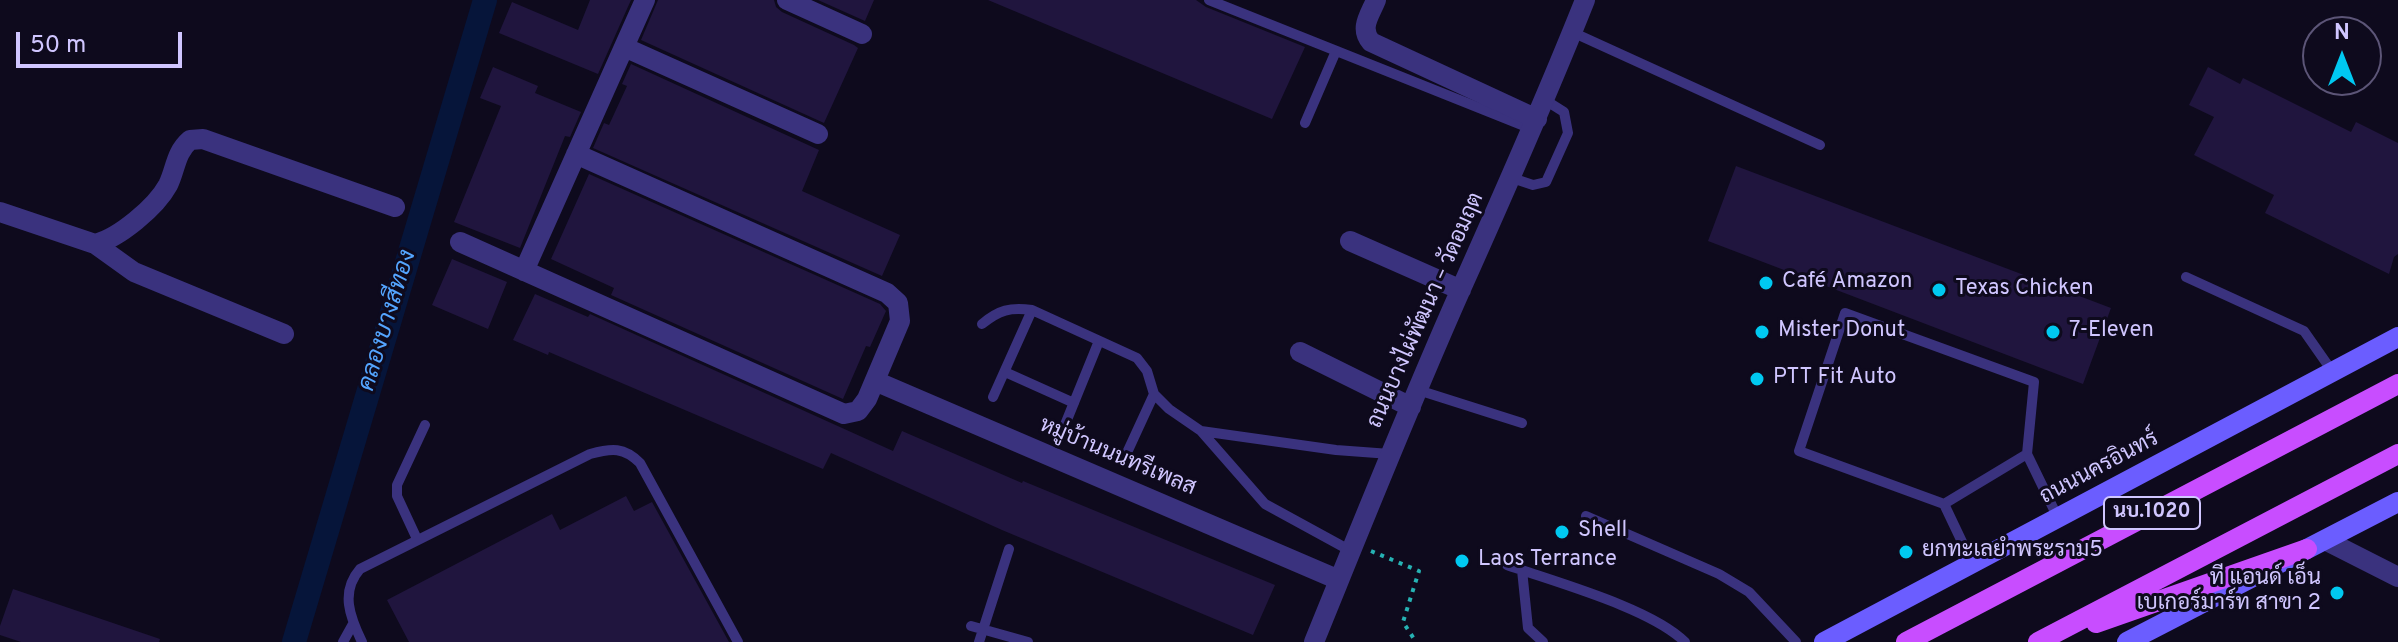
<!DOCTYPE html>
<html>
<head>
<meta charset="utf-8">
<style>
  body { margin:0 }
  #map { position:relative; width:2398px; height:642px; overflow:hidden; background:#0e0a1d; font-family:Overpass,sans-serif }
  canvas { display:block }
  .north { position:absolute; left:2302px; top:16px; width:80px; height:80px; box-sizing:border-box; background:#0e0a1d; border:2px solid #5c5577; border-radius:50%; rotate:0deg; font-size:22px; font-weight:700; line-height:32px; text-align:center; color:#d0c6ff }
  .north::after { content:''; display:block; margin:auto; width:28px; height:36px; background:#00c9f1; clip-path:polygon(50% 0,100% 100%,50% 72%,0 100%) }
  .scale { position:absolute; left:16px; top:32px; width:166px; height:36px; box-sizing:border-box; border:4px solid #d0c6ff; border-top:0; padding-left:10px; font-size:24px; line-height:28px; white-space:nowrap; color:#d0c6ff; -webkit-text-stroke:6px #0e0a1d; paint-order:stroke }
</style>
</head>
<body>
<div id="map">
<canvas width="2398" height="642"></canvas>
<div class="north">N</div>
<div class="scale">50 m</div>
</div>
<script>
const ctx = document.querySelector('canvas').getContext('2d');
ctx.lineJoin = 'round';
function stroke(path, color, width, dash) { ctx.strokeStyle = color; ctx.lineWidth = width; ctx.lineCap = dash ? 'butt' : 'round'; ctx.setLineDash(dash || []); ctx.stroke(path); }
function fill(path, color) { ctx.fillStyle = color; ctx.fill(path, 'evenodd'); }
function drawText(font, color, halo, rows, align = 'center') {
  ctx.font = font + ' Overpass,Sarabun,sans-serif'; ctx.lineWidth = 6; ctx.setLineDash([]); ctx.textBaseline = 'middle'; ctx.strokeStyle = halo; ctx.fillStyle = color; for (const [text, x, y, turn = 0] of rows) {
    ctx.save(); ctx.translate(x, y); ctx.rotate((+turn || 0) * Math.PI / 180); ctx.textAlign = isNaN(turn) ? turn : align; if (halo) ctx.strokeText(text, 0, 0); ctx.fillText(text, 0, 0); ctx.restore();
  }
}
stroke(new Path2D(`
  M294 642 485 0`), '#06153a', 24);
fill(new Path2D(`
  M590 0H631L598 74 499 33 512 2 578 30Z
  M658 0H774L776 7 782 12 854 45 858 48 824 123 641 40Z
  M818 0H874L865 21Z
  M988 0H1196L1206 7 1305 47 1272 119Z
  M631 64 819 150 802 191 900 235 882 276 593 148 604 123 609 125 627 86 622 84Z
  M493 67 538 86 535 93 581 112 570 137 565 136 520 248 454 222 501 106 480 98Z
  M2208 67 2240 84 2243 78 2351 132 2356 122 2398 143V254L2394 257 2389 274 2265 213 2274 195 2194 155 2214 117 2189 105Z
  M1736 166 2111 308 2083 384 1708 241Z
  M589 174 880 304 886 311 870 347 866 346 843 399 611 295 614 288 551 259Z
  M452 259 507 282 488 329 432 305Z
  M535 294 588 317 590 314 893 451 902 431 1022 483 1023 481 1275 585 1253 635 1002 530 831 453 823 469 549 352 548 355 513 340Z
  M626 496 634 511 652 502 729 642H409L387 600 552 514 560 530Z
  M13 589 160 639 159 642H21L0 635V626Z`), '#20153e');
stroke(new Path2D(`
  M1371 551 1419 571 1403 622 1416 642`), '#26b2b3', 4, [4, 6]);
stroke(new Path2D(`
  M1209 0 1532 129
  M1572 32 1820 145
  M1305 123 1336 51
  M1512 178 1533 185 1546 182 1568 133 1564 112 1545 100
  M2186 277 2304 331 2332 371
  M982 324C999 310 1010 307 1032 310L1137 358 1147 371 1154 394 1169 409 1201 431 1336 450 1390 454
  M1005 372 1074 403
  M1418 390 1522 423
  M993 397 1032 310
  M1201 431 1265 504 1351 551
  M1060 437 1099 341
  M1125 457 1154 394
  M1944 504 2027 454
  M1586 516 1719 574 1749 592 1796 642
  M417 539 397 496V485L425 425
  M1507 565C1555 582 1651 608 1685 642
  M1973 565 1944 504 1799 451 1845 313 2034 382 2027 454 2058 518
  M1522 570 1528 628 1543 642
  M971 626 1028 642
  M343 642 353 624
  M362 642C350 617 340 592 360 569L590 454C612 448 624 447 640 463L738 642
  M979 642 1009 549`), '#3a327e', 10);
stroke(new Path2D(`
  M787 0 862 34
  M1376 0C1370 15 1359 28 1371 42L1537 119
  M624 47 818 134
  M0 212 95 244 134 272 284 334
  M1350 241 1461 290
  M460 242 844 414 858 411 867 399 900 321 898 303 887 293 576 154
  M95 244C119 238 156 207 168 185 176 169 175 153 190 140L203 139 395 207
  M524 271 645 0
  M1300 352 1411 407
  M875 381 1339 580
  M2325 540 2398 577
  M1314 642C1362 524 1409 406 1461 289 1504 193 1546 98 1585 0`), '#3a327e', 20);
stroke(new Path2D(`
  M1824 642 2398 337
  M2127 642 2398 502`), '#6b5dff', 20);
stroke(new Path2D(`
  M2096 623 2307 549
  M1906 642 2398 384
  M2038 642 2398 454`), '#c84dff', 20);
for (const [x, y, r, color] of [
  [1766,283,8,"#00c9f1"],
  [1939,290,8,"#00c9f1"],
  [1762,332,8,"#00c9f1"],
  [2053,332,8,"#00c9f1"],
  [1757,379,8,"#00c9f1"],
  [1562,532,8,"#00c9f1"],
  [1906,552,8,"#00c9f1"],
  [1462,561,8,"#00c9f1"],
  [2337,593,8,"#00c9f1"]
]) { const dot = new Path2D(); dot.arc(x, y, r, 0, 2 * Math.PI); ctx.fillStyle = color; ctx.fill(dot); stroke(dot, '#0e0a1d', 3); }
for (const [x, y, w] of [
  [2152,513,96]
]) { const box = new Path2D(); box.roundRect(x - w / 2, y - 16, w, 32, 6); ctx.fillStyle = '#0e0a1d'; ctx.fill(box); stroke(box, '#d0c6ff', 2); }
drawText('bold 20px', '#d0c6ff', null, [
  ["นบ.1020",2152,513]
]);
drawText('22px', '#d0c6ff', '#0e0a1d', [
  ["Café Amazon",1782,283],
  ["Texas Chicken",1955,290],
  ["Mister Donut",1778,332],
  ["7-Eleven",2069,332],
  ["PTT Fit Auto",1773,379],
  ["Shell",1578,532],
  ["ยกทะเลยำพระราม5",1922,552],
  ["Laos Terrance",1478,561],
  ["ที แอนด์ เอ็น",2321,580,"right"],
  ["เบเกอร์มาร์ท สาขา 2",2321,605,"right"]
], 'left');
drawText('22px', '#d0c6ff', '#0e0a1d', [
  ["ถนนบางไผ่พัฒนา – วัดอมฤต",1427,311,-66],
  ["หมู่บ้านนนทรีเพลส",1117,458,23],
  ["ถนนนครอินทร์",2100,469,-28]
]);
drawText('italic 24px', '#54a5ff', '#0e0a1d', [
  ["คลองบางสีทอง",389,321,-73]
]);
</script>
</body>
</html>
